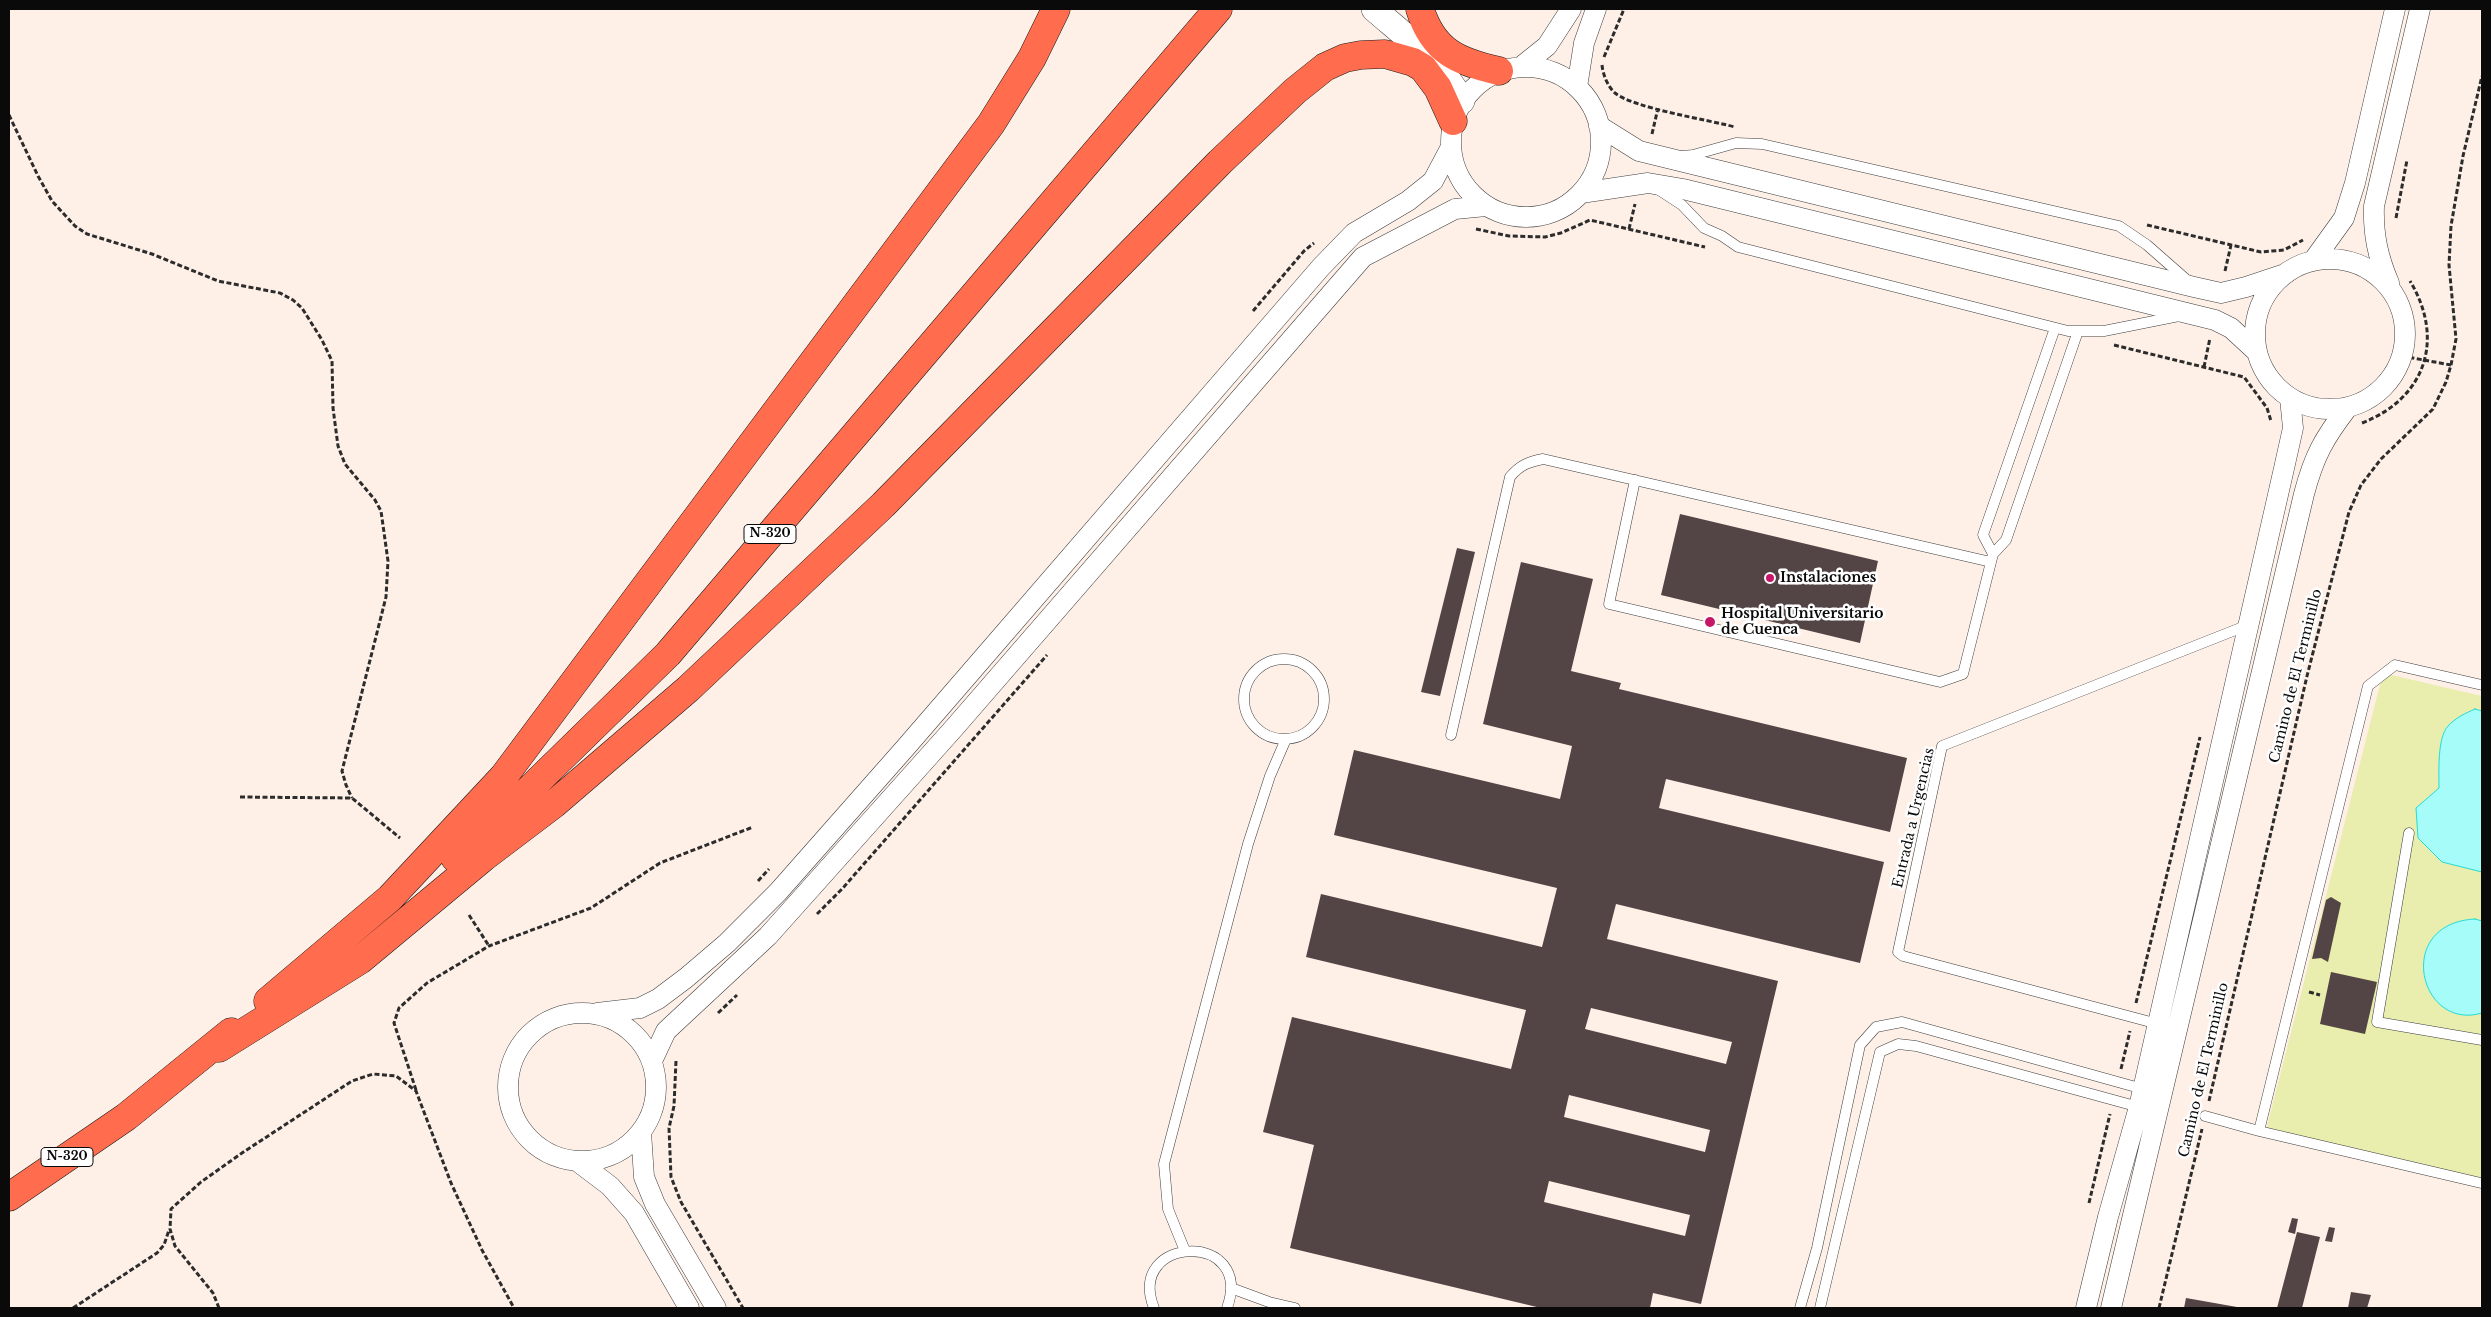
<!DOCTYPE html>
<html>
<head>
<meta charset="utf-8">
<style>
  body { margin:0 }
  #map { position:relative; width:2491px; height:1317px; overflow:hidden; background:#fff0e7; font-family:"Libre Baskerville",serif }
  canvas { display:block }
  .frame { position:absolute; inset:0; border:10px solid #0a0a0a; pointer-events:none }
</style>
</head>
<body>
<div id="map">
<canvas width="2491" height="1317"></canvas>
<div class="frame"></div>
</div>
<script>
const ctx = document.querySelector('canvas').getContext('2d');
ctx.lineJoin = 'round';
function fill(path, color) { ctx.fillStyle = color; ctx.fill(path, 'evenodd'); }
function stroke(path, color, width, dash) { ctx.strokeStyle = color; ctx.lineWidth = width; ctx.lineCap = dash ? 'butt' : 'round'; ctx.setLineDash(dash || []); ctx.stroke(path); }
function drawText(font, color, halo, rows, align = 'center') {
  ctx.font = font + ' "Libre Baskerville",serif'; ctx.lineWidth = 5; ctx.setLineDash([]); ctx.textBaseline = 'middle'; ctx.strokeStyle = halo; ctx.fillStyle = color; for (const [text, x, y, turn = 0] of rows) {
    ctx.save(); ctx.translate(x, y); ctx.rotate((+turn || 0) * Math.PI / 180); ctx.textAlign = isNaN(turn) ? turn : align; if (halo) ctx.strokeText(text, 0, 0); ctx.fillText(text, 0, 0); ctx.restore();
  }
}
fill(new Path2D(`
  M2383 673 2482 696V1178L2265 1134Z`), '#e9edad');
const water = new Path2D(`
  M2475 709 2482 711V872L2442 862 2418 838 2416 808 2439 788C2439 773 2437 738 2448 726 2455 718 2466 713 2475 709Z
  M2475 919 2482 921V1013C2419 1032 2393 923 2475 919Z`);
fill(water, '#a5fcf8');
stroke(water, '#25dbd6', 1);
fill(new Path2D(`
  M1680 514 1878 561 1860 643 1661 595Z
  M1457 548 1475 552 1440 696 1421 692Z
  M1521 562 1593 579 1571 671 1621 683 1619 689 1907 758 1890 832 1666 779 1659 808 1884 862 1860 963 1616 904 1607 939 1778 981 1701 1304 1653 1293 1650 1308H1541L1290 1248 1314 1145 1263 1132 1292 1017 1511 1069 1526 1010 1306 957 1321 894 1542 947 1557 888 1334 835 1354 750 1560 799 1572 746 1483 724ZM1591 1008 1732 1042 1726 1064 1585 1029ZM1569 1095 1710 1130 1705 1152 1564 1117ZM1549 1181 1690 1215 1685 1236 1544 1202Z
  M2331 897 2341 903 2328 962 2321 958 2312 959 2326 900Z
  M2331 972 2377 982 2365 1034 2320 1024Z
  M2292 1218 2298 1219 2295 1234 2288 1232Z
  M2329 1227 2335 1228 2332 1242 2325 1241Z
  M2297 1232 2320 1237 2302 1308H2277Z
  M2351 1292 2371 1295 2367 1308H2348Z
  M2186 1298 2237 1307V1308H2184Z`), '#534546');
const service = new Path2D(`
  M1683 156 1693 155 1736 143 1762 144 2119 226 2147 245 2188 281
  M1659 190 1682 205 1704 228 1722 236 1738 247 2068 331H2104L2179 316
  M2055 328 1983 535 1993 554 2006 540 2078 331
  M1635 480 1609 604 1940 682 1963 674 1993 554
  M1244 699a40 40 0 1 1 80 0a40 40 0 1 1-80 0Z
  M1451 735 1510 477C1520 465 1528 462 1543 459L1991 562
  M2409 833 2377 1022 2482 1040
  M2158 1024 1903 956 1898 952 1942 746 2248 625
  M2205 1116 2259 1131 2481 1183
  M2259 1131 2368 686 2395 665 2482 685
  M1185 1251 1168 1209 1164 1164 1248 844 1270 776 1286 739
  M1231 1288 1269 1302 1295 1308
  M1154 1308C1125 1235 1255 1230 1227 1308
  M1800 1308 1817 1248 1860 1045 1876 1027 1902 1022 2143 1089
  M1820 1308 1880 1052 1898 1044 1916 1046 2139 1107`);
const minor = new Path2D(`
  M1522 66 1547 46 1571 9
  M1451 142a75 75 0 1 1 150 0a75 75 0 1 1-150 0Z
  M1577 87 1584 43 1596 9
  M1599 126 1639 151 2194 287 2221 293 2246 287 2285 274
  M1581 193 1648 183 1683 189 2215 320 2231 328 2257 352
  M2255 334a75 75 0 1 1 150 0a75 75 0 1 1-150 0Z
  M2313 261 2344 218 2355 183 2395 9
  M2389 283C2378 257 2373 235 2374 206L2420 9
  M508 1087a74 74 0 1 1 148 0a74 74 0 1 1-148 0Z
  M597 1013 640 1008 658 999 686 978 727 943 778 892 906 747 1321 267 1354 233 1408 201 1433 181 1451 147
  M652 1061 666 1031 768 936 954 728 1363 257 1455 209 1486 206
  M641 1132 644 1177 655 1204 716 1308
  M577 1161 610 1186 634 1213 689 1308
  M2086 1308 2108 1217 2139 1107 2285 464 2293 428 2290 398
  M2111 1308 2304 494C2314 456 2324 438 2348 407`);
const tertiary = new Path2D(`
  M1374 9C1406 37 1442 63 1462 101`);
const trunk = new Path2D(`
  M1420 9C1433 52 1459 62 1499 71
  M455 858 498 820 668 654 1218 9
  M268 1001 390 898 504 776 991 124 1032 58 1056 9
  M219 1048 360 960 484 857 554 804 688 689 883 505 1220 162 1295 91 1325 67 1345 58 1361 55 1385 54 1413 62 1423 68 1438 88 1453 121
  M9 1197 126 1117 231 1032`);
stroke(service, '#3d3d3d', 11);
stroke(minor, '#3d3d3d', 21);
stroke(tertiary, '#3d3d3d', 26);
stroke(trunk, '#1b1b1b', 29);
stroke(new Path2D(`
  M1604 57 1624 9
  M1602 65C1603 75 1608 87 1615 93 1633 108 1709 120 1735 127
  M9 115 38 176 52 201 75 226 87 234 152 254 218 281 280 293 293 300 302 308 322 340 332 361 333 408 338 446 345 464 375 500 381 511 388 561 386 597 342 771 346 785 352 798
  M1652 134 1658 108
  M2396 218 2407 160
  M2147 225 2261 252 2284 250 2303 240
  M1476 229 1509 236 1545 237 1561 233 1590 220 1705 247
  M1629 229 1635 204
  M2225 271 2231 245
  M1253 311 1304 251 1314 243
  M2114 345 2244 377 2267 408 2271 421
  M2402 356 2451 365
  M2204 367 2210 338
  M2362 423C2426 398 2445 339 2410 281
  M240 797 352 798 400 838
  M758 881 769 869
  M817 914 842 889 1047 655
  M469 915 489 946
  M2309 992 2320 995
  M2136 1003 2200 737
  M718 1013 737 995
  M676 1061 674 1106 669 1128 671 1177 681 1202 743 1308
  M2121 1069 2130 1031
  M416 1090 394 1023 399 1008 427 983 489 946 591 908 660 863 753 827
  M2209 1101 2307 676 2349 512 2361 485 2381 459 2433 409 2446 382 2451 365 2456 339 2449 265 2451 226 2463 156 2482 76
  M2089 1203 2110 1114
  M73 1308 157 1253 164 1245 169 1230
  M219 1308 213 1293 175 1246 170 1229 171 1209 201 1182 242 1153 352 1081 373 1074 396 1076 416 1091 451 1183 482 1250 514 1308
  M2159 1308 2202 1129`), '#2c2c2c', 3, [5, 2.5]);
stroke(service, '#fff', 10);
stroke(minor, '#fff', 20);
stroke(tertiary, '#fff', 25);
stroke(trunk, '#ff6d4e', 28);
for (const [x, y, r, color] of [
  [1770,578,5,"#c61668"],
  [1710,622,6,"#c61668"]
]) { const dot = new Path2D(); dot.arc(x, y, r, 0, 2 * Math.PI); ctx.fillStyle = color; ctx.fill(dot); stroke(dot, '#fff', 2); }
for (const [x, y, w] of [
  [770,534,52],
  [67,1157,52]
]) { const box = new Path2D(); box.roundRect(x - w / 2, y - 9.5, w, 19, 4); ctx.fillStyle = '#fff'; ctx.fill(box); stroke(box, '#0a0a0a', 1); }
drawText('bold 12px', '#0a0a0a', null, [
  ["N-320",770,534],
  ["N-320",67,1157]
]);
drawText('bold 14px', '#0a0a0a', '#fff', [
  ["Instalaciones",1780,578],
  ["Hospital Universitario",1721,614],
  ["de Cuenca",1721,630]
], 'left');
drawText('14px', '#0a0a0a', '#fff', [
  ["Camino de El Terminillo",2296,676,-76],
  ["Entrada a Urgencias",1914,818,-77],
  ["Camino de El Terminillo",2204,1070,-77]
]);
</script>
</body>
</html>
